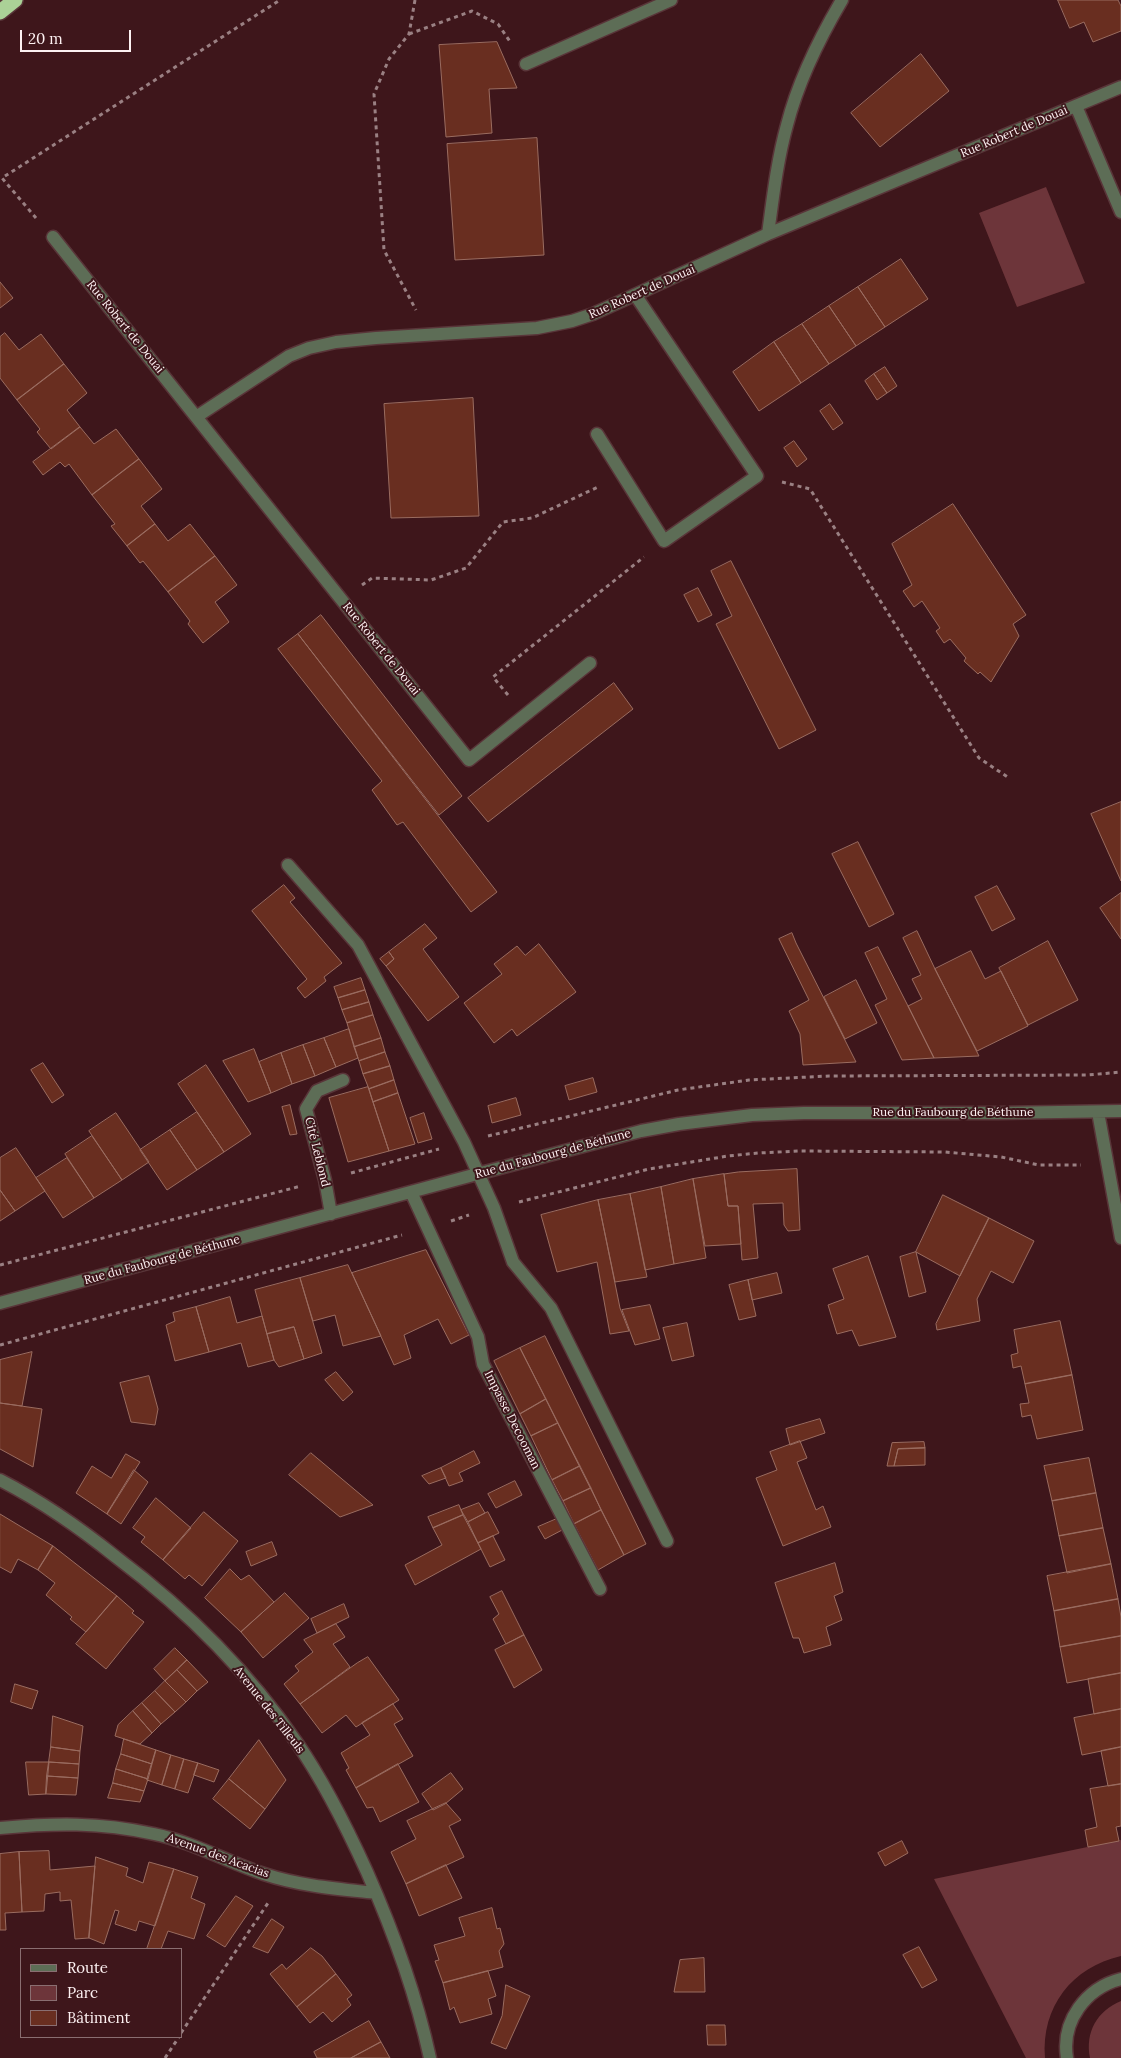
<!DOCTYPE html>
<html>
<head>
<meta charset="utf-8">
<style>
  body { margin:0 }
  #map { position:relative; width:1121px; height:2058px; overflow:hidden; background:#3e161b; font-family:Lora,serif }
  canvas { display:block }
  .legend { position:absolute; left:20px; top:1948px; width:162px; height:90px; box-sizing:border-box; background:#3e161b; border:1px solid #8a6e71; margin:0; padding:6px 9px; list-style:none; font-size:15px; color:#fdf1f2 }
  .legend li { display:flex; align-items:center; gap:10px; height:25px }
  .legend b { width:25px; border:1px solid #8a6e71 }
  .scale { position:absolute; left:20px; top:30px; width:111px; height:22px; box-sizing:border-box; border:2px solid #fdf1f2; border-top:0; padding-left:6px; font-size:15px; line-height:18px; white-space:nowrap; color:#fdf1f2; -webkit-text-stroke:4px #3e161b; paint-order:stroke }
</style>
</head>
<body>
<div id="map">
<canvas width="1121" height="2058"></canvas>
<ul class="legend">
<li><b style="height:6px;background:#5d6d56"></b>Route</li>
<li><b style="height:14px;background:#6d353a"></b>Parc</li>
<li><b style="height:14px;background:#692e20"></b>Bâtiment</li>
</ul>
<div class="scale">20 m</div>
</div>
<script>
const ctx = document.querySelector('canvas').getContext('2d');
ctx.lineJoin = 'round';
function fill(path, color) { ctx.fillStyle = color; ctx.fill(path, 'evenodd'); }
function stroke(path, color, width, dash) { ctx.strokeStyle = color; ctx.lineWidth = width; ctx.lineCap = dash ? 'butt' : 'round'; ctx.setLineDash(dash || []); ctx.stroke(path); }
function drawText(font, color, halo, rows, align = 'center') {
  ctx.font = font + ' Lora,serif'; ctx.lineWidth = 4; ctx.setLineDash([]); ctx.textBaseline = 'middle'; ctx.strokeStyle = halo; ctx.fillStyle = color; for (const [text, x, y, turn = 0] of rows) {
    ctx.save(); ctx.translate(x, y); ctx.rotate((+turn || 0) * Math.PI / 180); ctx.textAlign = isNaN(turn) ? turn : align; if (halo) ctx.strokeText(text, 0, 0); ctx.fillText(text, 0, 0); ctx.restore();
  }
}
fill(new Path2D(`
  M1046 187 1085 283 1017 307 979 213Z
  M1121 1840V1956C1072 1967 1041 2007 1045 2058H1026L934 1879Z
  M1121 2001V2058H1090C1085 2032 1097 2011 1121 2001Z`), '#6d353a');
const building = new Path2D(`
  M1058 0H1118L1121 6V31L1093 42 1084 22 1070 28Z
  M497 42 517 88 489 89 492 133 446 137 439 45Z
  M921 54 949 91 880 147 851 113Z
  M537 138 544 255 455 260 447 144Z
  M901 259 928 299 885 327 858 287Z
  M0 282 13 298 0 308Z
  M858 287 885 327 856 346 829 306Z
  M829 306 856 346 829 364 802 324Z
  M802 324 829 364 801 383 774 342Z
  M5 333 19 350 41 334 64 364 17 400 0 378V337Z
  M774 342 801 383 759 411 733 372Z
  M64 364 87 393 67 410 80 427 51 449 37 432 40 429 17 400Z
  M885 367 897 386 887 393 874 374Z
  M874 374 887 393 877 400 865 381Z
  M473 398 479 516 391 518 384 404Z
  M830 404 843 423 833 430 820 411Z
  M80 427 94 444 116 429 139 459 92 495 69 464 65 467 60 462 43 475 33 462Z
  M794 441 807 459 797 467 784 448Z
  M139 459 162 489 141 506 155 524 127 546 111 526 115 524 92 495Z
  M953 504 1026 615 1013 624 1019 636 991 682 980 672 978 674 964 661 966 658 950 639 944 643 936 631 940 628 922 601 914 607 903 591 912 585 892 544Z
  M155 524 168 541 190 524 215 556 168 592 143 561 140 563 127 546Z
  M215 556 237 585 215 602 229 622 203 643 188 624 190 621 168 592Z
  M731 561 816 730 779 749 716 624 732 616 711 571Z
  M698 588 712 615 698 622 684 595Z
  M321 615 462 796 439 815 298 634Z
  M298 634 497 892 471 912 403 822 397 825 372 790 382 781 278 649Z
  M614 683 633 709 488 822 468 798Z
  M1121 802V881L1091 814Z
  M858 842 894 914 869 927 832 854Z
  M284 885 295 898 290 902 342 963 324 977 326 981 305 998 297 988 307 979 252 911Z
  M997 886 1015 919 992 931 975 897Z
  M1121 893V939L1100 908Z
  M425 924 437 938 423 949 459 997 428 1021 386 966 394 959 389 952Z
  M917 931 935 969 979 1056 934 1058 908 1006 922 999 912 979 921 975 903 938Z
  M792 933 796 943 856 1062 803 1065 800 1034 789 1011 809 1000 779 939Z
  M1048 941 1078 1000 1028 1025 999 968Z
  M539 944 576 992 517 1036 512 1029 494 1043 464 1003 502 974 494 964 517 946 525 955Z
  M878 947 908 1006 934 1058 902 1060 875 1005 887 999 865 953Z
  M971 951 985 979 1001 971 1028 1026 977 1051 935 969Z
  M389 952 394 959 386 966 380 959Z
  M361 978 365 990 338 998 334 987Z
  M856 980 877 1023 845 1039 824 997Z
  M365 990 369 1002 342 1010 338 998Z
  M369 1002 373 1015 347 1023 342 1010Z
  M373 1015 381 1038 354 1047 347 1023Z
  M349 1029 358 1058 336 1067 324 1038Z
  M324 1038 336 1067 315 1076 303 1045Z
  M381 1038 385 1052 359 1061 354 1047Z
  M303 1045 315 1076 292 1084 281 1053Z
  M254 1049 271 1093 248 1102 223 1061Z
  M385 1052 390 1066 363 1074 359 1061Z
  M281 1053 292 1084 271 1093 259 1062Z
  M43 1063 64 1095 52 1103 31 1070Z
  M206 1065 251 1134 224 1152 178 1084Z
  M390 1066 394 1080 369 1089 363 1074Z
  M593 1078 597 1092 569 1100 565 1086Z
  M394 1080 398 1093 373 1102 369 1089Z
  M368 1087 389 1151 348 1162 329 1098Z
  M398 1093 415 1144 389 1151 373 1102Z
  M516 1098 521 1115 492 1123 488 1106Z
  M290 1105 297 1134 290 1135 282 1107Z
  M197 1112 224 1152 197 1170 170 1130Z
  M116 1113 149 1162 122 1180 89 1131Z
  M424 1113 432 1139 418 1143 410 1118Z
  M170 1130 197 1170 167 1190 140 1150Z
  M92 1136 122 1180 94 1198 65 1154Z
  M16 1148 45 1191 15 1211 0 1190V1158Z
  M67 1158 94 1198 63 1218 36 1178Z
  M797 1169 800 1230 788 1231 784 1225 783 1203 753 1204 758 1258 742 1260 738 1206H728L724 1174 738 1172Z
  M724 1174 728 1206H738L741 1244 705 1246 693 1179Z
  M693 1179 706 1258 674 1264 661 1187Z
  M661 1187 674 1264 645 1270 630 1194Z
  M0 1190 15 1211 0 1221Z
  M630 1194 647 1277 615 1282 598 1200Z
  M943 1195 989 1218 960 1276 916 1252Z
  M598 1200 620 1308 629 1331 610 1334 597 1262 557 1272 541 1215Z
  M989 1218 1034 1241 1013 1283 991 1271 977 1299 980 1321 937 1330 936 1324Z
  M426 1250 469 1335 451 1344 438 1319 404 1335 411 1358 394 1365 352 1273Z
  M916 1252 926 1292 909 1297 900 1257Z
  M868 1256 896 1337 859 1346 852 1330 837 1334 828 1305 844 1299 833 1269Z
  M348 1265 381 1336 343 1346 335 1315 313 1321 300 1278Z
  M777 1273 782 1293 752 1300 748 1280Z
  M300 1278 322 1353 304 1359 294 1327 267 1334 255 1290Z
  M748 1280 756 1316 739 1320 729 1285Z
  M230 1297 237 1323 262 1316 274 1360 248 1367 241 1343 209 1352 196 1307Z
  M650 1305 660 1339 635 1345 622 1310Z
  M196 1307 209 1352 175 1361 166 1325 175 1321 173 1313Z
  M1060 1321 1072 1375 1025 1384 1021 1366 1013 1368 1011 1355 1018 1353 1014 1330Z
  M687 1323 694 1356 672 1361 663 1328Z
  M294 1327 304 1359 279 1367 274 1360 267 1334Z
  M545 1336 646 1544 624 1555 520 1348Z
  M520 1348 546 1399 520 1414 494 1361Z
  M32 1352 22 1406 0 1403V1360Z
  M336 1372 353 1392 343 1401 325 1380Z
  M1072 1375 1083 1430 1037 1439 1031 1415 1022 1417 1020 1404 1029 1403 1025 1384Z
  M149 1376 158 1409 155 1425 131 1422 120 1383Z
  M546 1399 558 1423 531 1436 520 1414Z
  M0 1403 42 1409 33 1467 0 1449Z
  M820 1419 825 1433 790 1445 786 1429Z
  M558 1423 580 1466 552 1480 531 1436Z
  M800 1441 807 1458 797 1462 816 1510 823 1506 831 1527 783 1546 756 1478 777 1470 770 1452Z
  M924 1442 925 1448 898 1449 894 1466H887L892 1443Z
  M925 1448V1465L894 1466 898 1449Z
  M474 1451 480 1463 459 1473 463 1481 449 1486 441 1468Z
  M311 1453 373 1505 340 1517 289 1475Z
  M126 1454 140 1462 107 1514 76 1493 92 1466 111 1478Z
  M1089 1458 1096 1493 1052 1501 1044 1466Z
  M580 1466 591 1488 563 1501 552 1480Z
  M441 1468 446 1478 429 1484 422 1476Z
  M134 1470 148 1482 121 1524 107 1514Z
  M515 1481 522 1495 496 1508 488 1494Z
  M591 1488 601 1510 574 1524 563 1501Z
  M1096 1493 1103 1528 1059 1536 1052 1501Z
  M156 1498 191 1528 163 1560 141 1542 145 1537 133 1528Z
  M479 1503 485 1513 468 1522 461 1510Z
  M459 1505 463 1515 433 1528 428 1517Z
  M601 1510 624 1555 598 1570 574 1524Z
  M204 1512 238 1541 202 1586 189 1575 185 1579 163 1560Z
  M488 1512 499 1533 478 1543 468 1522Z
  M0 1514 53 1546 38 1570 18 1559 11 1573 0 1567Z
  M463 1515 481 1549 415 1585 405 1565 442 1545 433 1528Z
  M559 1518 564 1529 545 1539 538 1527Z
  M1103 1528 1111 1564 1067 1573 1059 1536Z
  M493 1536 505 1560 490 1567 478 1543Z
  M272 1542 277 1555 251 1566 246 1552Z
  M53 1546 117 1596 86 1632 70 1619 72 1617 46 1595 55 1583 38 1570Z
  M835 1563 843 1592 834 1596 842 1620 826 1627 831 1645 804 1653 799 1638H793L775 1583Z
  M1111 1564 1118 1599 1054 1611 1047 1576Z
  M230 1569 241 1580 249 1575 274 1602 241 1632 205 1598Z
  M502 1591 524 1635 506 1644 493 1619 499 1614 490 1597Z
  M285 1593 309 1618 263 1658 241 1632Z
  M117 1596 134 1611 132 1613 144 1622 106 1669 76 1644Z
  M1118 1599 1121 1617V1636L1060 1647 1054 1611Z
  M344 1604 349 1617 317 1633 311 1619Z
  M336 1624 345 1637 333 1644 350 1667 300 1704 284 1684 299 1671 295 1666 313 1652 304 1640Z
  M524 1635 542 1670 514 1688 495 1650Z
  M1121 1636V1673L1067 1683 1060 1647Z
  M175 1648 187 1660 165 1681 154 1669Z
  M368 1657 399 1700 356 1727 346 1715 322 1733 300 1704 357 1663Z
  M187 1660 208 1682 197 1691 177 1670Z
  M177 1670 197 1691 186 1702 165 1681Z
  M1121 1673V1709L1094 1714 1088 1679Z
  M165 1681 186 1702 175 1712 155 1691Z
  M15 1684 38 1691 32 1709 11 1702Z
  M155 1691 175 1712 161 1724 142 1703Z
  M142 1703 161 1724 152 1733 133 1711Z
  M393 1704 403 1719 394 1724 413 1756 356 1788 346 1770 349 1768 341 1753 370 1735 362 1723Z
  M1121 1709V1747L1082 1755 1074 1718Z
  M133 1711 152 1733 140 1744 115 1736 118 1725Z
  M53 1716 83 1726 80 1751 51 1747Z
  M124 1739 156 1750 152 1764 121 1754Z
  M259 1740 286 1780 265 1809 229 1779Z
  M51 1747 80 1751 79 1764 49 1762Z
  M1121 1747V1784L1108 1786 1101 1751Z
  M156 1750 171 1755 162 1785 147 1780Z
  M121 1754 152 1764 148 1779 116 1769Z
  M171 1755 184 1759 175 1789 162 1785Z
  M184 1759 198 1763 188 1793 175 1789Z
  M26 1762H49L46 1794 29 1795Z
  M49 1762 79 1764 78 1778 47 1776Z
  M198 1763 219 1770 214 1782 194 1775Z
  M398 1764 419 1802 380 1822 373 1807 367 1808 356 1788Z
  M116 1769 148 1779 144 1791 113 1783Z
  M451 1773 463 1789 445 1804 433 1810 422 1794Z
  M47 1776 78 1778 76 1795 46 1794Z
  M229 1779 265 1809 250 1829 213 1799Z
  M113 1783 144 1791 140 1802 108 1798Z
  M1121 1784V1826L1116 1827 1119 1841 1088 1847 1085 1830 1097 1827 1090 1789Z
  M446 1803 461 1820 449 1826 464 1857 406 1884 391 1852 416 1839 407 1821Z
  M902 1841 908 1853 885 1866 878 1853Z
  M49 1851 50 1870 95 1866 89 1938 75 1939 71 1900 60 1901V1892L45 1894 44 1911 22 1912 19 1852Z
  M19 1852 22 1912 5 1913 6 1930H0V1854Z
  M96 1857 128 1868 126 1876 143 1883 149 1862 174 1869 155 1926 139 1921 136 1931 115 1924 119 1911 115 1910 104 1944 89 1938Z
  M446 1865 462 1898 419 1916 406 1884Z
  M174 1869 198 1877 191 1898 205 1904 194 1939 168 1931 161 1949H147Z
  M236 1896 253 1906 225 1947 207 1936Z
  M492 1908 497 1929 500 1928 504 1944 499 1951 503 1967 443 1983 435 1961 439 1960 434 1945 465 1936 459 1918Z
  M272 1919 284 1927 268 1953 253 1947Z
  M919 1947 937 1980 922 1988 903 1955Z
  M311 1948 322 1956 336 1974 297 2007 270 1974 282 1964 286 1969Z
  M704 1958 705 1992H674L680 1960Z
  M488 1971 496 1996 488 1999 492 2014 460 2023 454 2007 450 2010 443 1983Z
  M336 1974 352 1995 347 1999 351 2005 332 2022 323 2012 310 2023 297 2007Z
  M506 1985 530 1996 506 2049 491 2043 502 2016Z
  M369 2021 381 2042 351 2058H317L314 2052Z
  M707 2025H725L726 2045H708Z
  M381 2042 390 2058H351Z`);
fill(building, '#692e20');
stroke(building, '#9a6c60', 1);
const minor = new Path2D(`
  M526 64 671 0
  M1076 106 1121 212
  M768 234C773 197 777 161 787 125 798 82 819 39 842 0
  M53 237 469 760 590 663
  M196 417 289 356 309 348 336 342 376 338 537 328 572 321 593 314 768 234 1121 87
  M597 434 664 541 757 476 636 296
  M288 865 358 945 464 1142 494 1208 513 1262 551 1308 667 1541
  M1098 1112 1121 1238
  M411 1192 478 1337 483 1364 600 1589
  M331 1214 325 1180 306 1109 317 1091 343 1080
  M0 1303 477 1174 641 1131 679 1124 752 1115 804 1113H998L1121 1111
  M0 1480C41 1501 80 1528 116 1557 185 1609 248 1671 297 1743 325 1783 347 1828 367 1872 394 1933 416 1994 430 2058
  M0 1828C55 1823 99 1822 154 1834 193 1842 227 1862 264 1874 300 1886 339 1889 376 1893
  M1067 2058C1061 2021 1086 1988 1121 1979`);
const highway = new Path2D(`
  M0 12 15 0`);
stroke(minor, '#593539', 15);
stroke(highway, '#593539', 18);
stroke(new Path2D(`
  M415 0 409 34 389 59 374 94 384 250 416 310
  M409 34 472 11 498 24 511 43
  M36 218 2 178 280 0
  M782 482 810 489 979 758 1009 778
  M362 585 372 578 431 580 466 568 503 522 532 518 600 486
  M508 695 493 677 644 557
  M488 1136 678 1090 749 1080 829 1076 1088 1075 1121 1072
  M351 1173 439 1149
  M519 1202 649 1169 728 1156 758 1153 800 1151 945 1152 1001 1157 1039 1165H1081
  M451 1221 469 1215
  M0 1265 301 1186
  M0 1345 402 1235
  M181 2033 268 1903
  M165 2058 179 2037`), '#9a8083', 3, [4, 4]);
stroke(minor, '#5d6d56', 12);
stroke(highway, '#abd197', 15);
drawText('12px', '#fdf1f2', '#3e161b', [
  ["Rue Robert de Douai",1014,132,-23],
  ["Rue Robert de Douai",642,292,-24],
  ["Rue Robert de Douai",125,327,51],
  ["Rue Robert de Douai",381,649,51],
  ["Rue du Faubourg de Béthune",953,1113],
  ["Cité Leblond",317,1152,76],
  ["Rue du Faubourg de Béthune",553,1154,-15],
  ["Rue du Faubourg de Béthune",162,1260,-15],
  ["Impasse Decooman",512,1420,63],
  ["Avenue des Tilleuls",269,1710,52],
  ["Avenue des Acacias",218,1856,20]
]);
</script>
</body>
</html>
